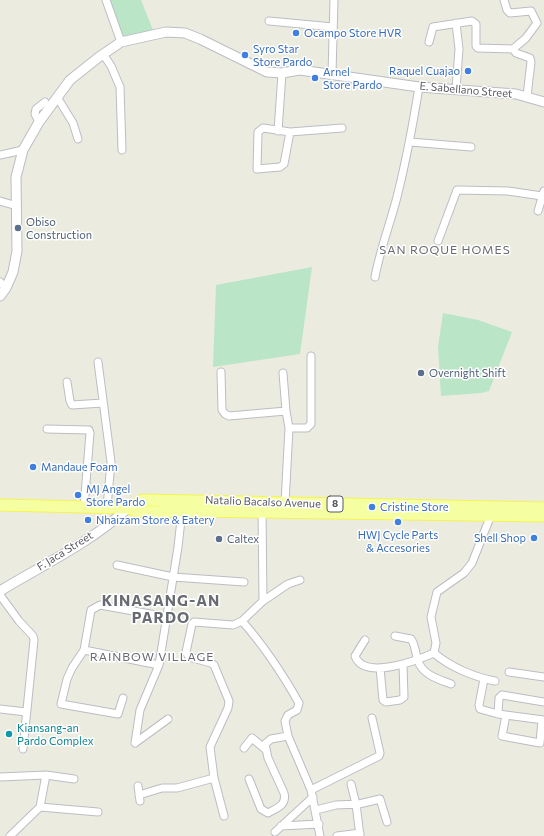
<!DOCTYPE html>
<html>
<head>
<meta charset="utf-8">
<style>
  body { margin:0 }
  canvas { display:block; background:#ebecdf }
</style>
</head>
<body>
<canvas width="544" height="836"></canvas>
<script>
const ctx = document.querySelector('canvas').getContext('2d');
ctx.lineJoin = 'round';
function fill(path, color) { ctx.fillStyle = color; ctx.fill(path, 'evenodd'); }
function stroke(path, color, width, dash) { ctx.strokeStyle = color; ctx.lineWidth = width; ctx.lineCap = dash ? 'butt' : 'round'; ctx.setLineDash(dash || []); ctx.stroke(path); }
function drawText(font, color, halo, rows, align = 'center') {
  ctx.font = font + ' Commissioner,sans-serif'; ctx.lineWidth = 3; ctx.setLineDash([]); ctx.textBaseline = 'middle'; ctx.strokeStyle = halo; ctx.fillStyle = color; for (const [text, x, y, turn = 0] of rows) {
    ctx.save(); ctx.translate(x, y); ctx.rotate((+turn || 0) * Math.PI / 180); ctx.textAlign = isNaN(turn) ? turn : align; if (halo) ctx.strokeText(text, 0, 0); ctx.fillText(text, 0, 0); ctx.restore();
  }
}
fill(new Path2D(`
  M109 0H141L153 30 123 37Z
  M312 267 300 354 213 367 216 285Z
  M443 313 478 320 512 332 489 391 481 393 441 396 438 347Z`), '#bae5c6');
const minor = new Path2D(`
  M106 0 121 42
  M269 21 333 27
  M456 23 459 49 456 89
  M429 42 433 27 472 21 476 24V46L478 48 513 49 526 38 537 23 531 11 510 13 507 10 504 0
  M513 49 516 53 530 58 531 62 527 96
  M103 54 111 66 120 87 122 150
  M332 74 334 0
  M57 97 73 123 78 139
  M39 122 35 114 36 109 45 102
  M278 131 282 73
  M290 132 284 164 280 167 257 169 258 132 263 128 290 132 342 128
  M410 142 471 147
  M0 155 23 150
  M0 201 17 206
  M538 211 544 191
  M438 241 457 190 508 191 542 196
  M375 277C380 250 390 224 397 197 406 161 413 124 419 87
  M0 282 6 288
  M98 362 111 462 107 507
  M221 372 222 410 225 414 229 416 286 411
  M283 373 286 411 289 428 285 503
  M67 382 70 401 72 405 103 403
  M289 428H307L311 424V356
  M47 429 89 430 90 433 84 507
  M491 515 472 563 464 573 437 592 431 617 436 643 434 653C450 667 474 677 495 681
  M117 565 173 577 244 582
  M0 595 19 621 33 636 34 640 23 749
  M263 601 288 584 300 580
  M242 621C265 647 282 673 299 703L297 710 288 715 285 721 288 736 311 790 320 836
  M395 636 411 639C416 646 415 653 418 661 423 675 438 679 451 684
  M365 640 355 656C364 681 418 660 434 653
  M84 650 159 665
  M380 668 383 700 386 702 400 700 404 697 403 664
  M509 672 544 677
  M484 679 479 705 480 709 498 714 544 720
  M123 698 118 714 61 704 67 679 72 668 84 650 91 610 100 605 167 617
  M0 709 26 712
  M498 714 499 698 502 695 544 702
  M506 715 502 736 540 743 542 720
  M135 743 140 710 159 665 178 547 182 511
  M135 743 168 719
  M244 748 252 738 265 749
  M0 777 46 775 74 779
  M249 779 261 809 268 813C277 808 287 805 284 793L268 758 265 744 271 739 288 736
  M351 784 356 804 360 836
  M138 786 140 801
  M311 790 379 756 380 753 372 718
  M139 795 162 788H177L214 778
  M40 807 98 812
  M316 810 336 805 359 804 380 799 387 822
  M224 816 214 778 210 747 228 708 229 701 214 665 211 663 189 657 186 652 192 624 194 622 233 625 242 621 263 601 262 508
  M281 826 319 824
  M275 832 313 797
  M10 836 40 807 46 775
  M337 836 360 833`);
const tertiary = new Path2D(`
  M0 296 6 288 13 272 17 251 16 177 23 150 39 122 70 80 99 57 121 42 166 32 185 33 200 39 267 72 282 73 300 70 419 87 516 94 544 102
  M0 591C41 566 93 541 128 508`);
const primary = new Path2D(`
  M0 505 128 508 141 512 193 511 544 516
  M128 508 143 500 544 508`);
stroke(minor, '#bcbdc4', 9);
stroke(tertiary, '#bcbdc4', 11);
stroke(primary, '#f5f44f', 13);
stroke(minor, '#fff', 7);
stroke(tertiary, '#fff', 9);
stroke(primary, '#f5ffa1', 11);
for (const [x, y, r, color] of [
  [296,33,4,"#3f7fe0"],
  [245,55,4,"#3f7fe0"],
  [468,71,4,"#3f7fe0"],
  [315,78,4,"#3f7fe0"],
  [18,228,4,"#5c6f8a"],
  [421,373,4,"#5c6f8a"],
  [33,467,4,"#3f7fe0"],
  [78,495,4,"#3f7fe0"],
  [372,507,4,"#3f7fe0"],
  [88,520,4,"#3f7fe0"],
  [398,522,4,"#3f7fe0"],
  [534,538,4,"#3f7fe0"],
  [219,539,4,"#5c6f8a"],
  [9,734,4,"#0f9aa8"]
]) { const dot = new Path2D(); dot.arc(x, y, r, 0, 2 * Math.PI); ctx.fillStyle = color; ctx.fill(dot); stroke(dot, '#fff', 1.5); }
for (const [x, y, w] of [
  [335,504,16]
]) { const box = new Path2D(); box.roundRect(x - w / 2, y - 8, w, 16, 3); ctx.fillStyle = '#fff'; ctx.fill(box); stroke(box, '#585a61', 1); }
drawText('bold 10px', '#585a61', null, [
  ["8",335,504]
]);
drawText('11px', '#366cbe', '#fff', [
  ["Ocampo Store HVR",304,33],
  ["Syro Star",253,49],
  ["Store Pardo",253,62],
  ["Raquel Cuajao",460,71,"right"],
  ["Arnel",323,72],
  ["Store Pardo",323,85],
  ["Mandaue Foam",41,467],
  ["MJ Angel",86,489],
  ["Store Pardo",86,502],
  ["Cristine Store",380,507],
  ["Nhaizam Store & Eatery",96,520],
  ["HWJ Cycle Parts",398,535,"center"],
  ["& Accesories",398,548,"center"],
  ["Shell Shop",526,538,"right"]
], 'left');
drawText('11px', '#585a61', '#fff', [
  ["E. Sabellano Street",466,90,5],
  ["Natalio Bacalso Avenue",263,502,2],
  ["F. Jaca Street",65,551,-32]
]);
drawText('11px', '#4e5e75', '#fff', [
  ["Obiso",26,222],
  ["Construction",26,235],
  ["Overnight Shift",429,373],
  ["Caltex",227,539]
], 'left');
drawText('11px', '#0d838f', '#fff', [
  ["Kiansang-an",17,728],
  ["Pardo Complex",17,741]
], 'left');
ctx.letterSpacing = '1px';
drawText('12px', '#696b73', '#fff', [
  ["SAN ROQUE HOMES",445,250],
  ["RAINBOW VILLAGE",152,657]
]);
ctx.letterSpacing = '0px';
ctx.letterSpacing = '1px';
drawText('bold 15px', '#696b73', '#fff', [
  ["KINASANG-AN",161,601],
  ["PARDO",161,618]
]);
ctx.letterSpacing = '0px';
</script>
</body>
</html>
